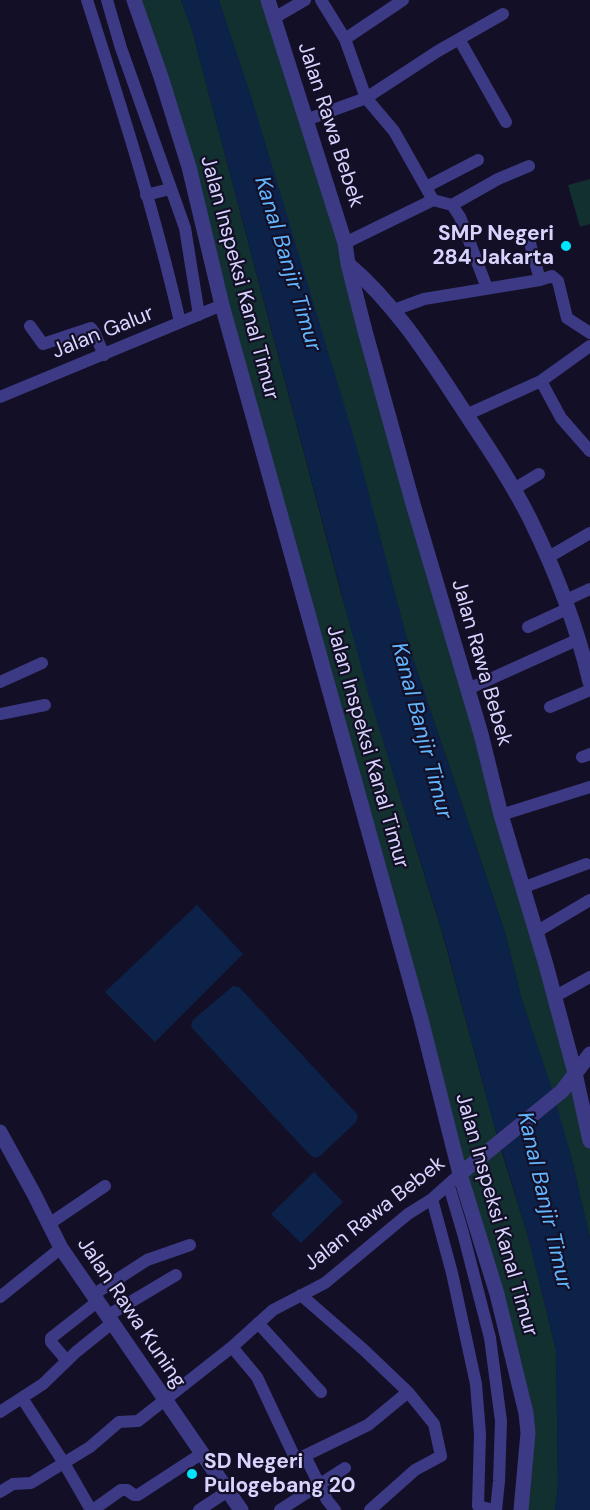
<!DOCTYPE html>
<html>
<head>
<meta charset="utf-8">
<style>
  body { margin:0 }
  canvas { display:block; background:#130f26 }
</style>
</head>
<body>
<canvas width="590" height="1510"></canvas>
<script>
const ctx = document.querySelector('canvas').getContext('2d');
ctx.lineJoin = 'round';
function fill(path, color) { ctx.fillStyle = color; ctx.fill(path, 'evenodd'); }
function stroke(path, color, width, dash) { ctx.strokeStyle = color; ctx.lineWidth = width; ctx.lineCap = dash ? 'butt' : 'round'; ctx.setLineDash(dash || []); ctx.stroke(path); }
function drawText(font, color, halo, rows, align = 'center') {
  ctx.font = font + ' "DM Sans",sans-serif'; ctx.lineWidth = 4.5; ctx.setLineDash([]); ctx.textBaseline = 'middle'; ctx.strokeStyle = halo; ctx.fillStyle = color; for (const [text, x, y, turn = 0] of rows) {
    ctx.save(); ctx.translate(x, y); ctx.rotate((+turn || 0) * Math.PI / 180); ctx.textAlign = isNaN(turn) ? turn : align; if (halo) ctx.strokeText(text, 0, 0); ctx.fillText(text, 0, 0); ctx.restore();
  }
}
fill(new Path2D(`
  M134 0H181L192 30 340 589 386 750 442 932 499 1143 528 1236 556 1350 558 1484 555 1510H520L527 1430 282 520Z
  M219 0H268L345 243 590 1141V1239L571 1156 521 997 505 932 409 647 357 451Z
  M590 179V224L580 227 568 185Z`), '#12302f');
fill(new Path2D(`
  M181 0H219L252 99 355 441 409 647 505 932 521 997 553 1092 571 1156 590 1239V1510H555L558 1484 556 1350 528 1236 493 1121 443 934 367 689 192 30Z
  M197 905 243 954 155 1042 105 992Z
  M233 986 239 987 356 1113 358 1117 356 1122 320 1156 315 1158 310 1155 192 1028 191 1024 193 1020Z
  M314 1172 343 1202 301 1243 271 1214Z`), '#0c2248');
stroke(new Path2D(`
  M87 0C121 106 155 213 180 322
  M107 0 121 48 185 228 199 315
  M321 0 345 39 366 98 394 131 433 200
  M274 18 305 0
  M345 39 403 0
  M459 39 506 122
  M306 120 366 98 438 51 503 14
  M426 187 478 160
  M146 195 170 189
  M452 205 498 179 529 166
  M345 243 433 200 452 205 460 217 487 288
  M530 243 540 280
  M394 310 424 299 540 280 552 276 558 281 567 318 590 333
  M30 326 43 344 91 328 94 332 104 355
  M541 381 561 418 590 451
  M0 397 222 305
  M466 415 541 381 590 346
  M514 489 539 474
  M547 558 590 533
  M564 601 590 589
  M528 627 567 609
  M0 682 42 663
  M468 689 579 639
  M550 707 590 690
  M0 714 45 705
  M582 757 590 754
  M501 815 590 787
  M522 888 586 864
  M536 932 590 900
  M554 997 590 977
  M449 1186 463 1233 490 1338 501 1421 499 1481 496 1510
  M432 1199 452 1273 476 1384 480 1434 478 1506 493 1510
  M49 1224 105 1186
  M93 1295 147 1260 190 1245
  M301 1295 364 1350 408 1392 434 1424 441 1456 415 1470 370 1510
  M0 1297 61 1248
  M107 1316 176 1275
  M258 1323 321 1392
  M232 1347 257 1377 296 1460 368 1425 408 1392
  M67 1361 51 1342V1338L97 1302
  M22 1398 64 1463 91 1510
  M0 1412 43 1384 76 1352 112 1323
  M305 1456 327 1500 335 1510
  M0 1492 13 1484 31 1483 90 1447 119 1422 138 1421 232 1347 273 1310 325 1283 408 1214 432 1199 460 1174
  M93 1510 121 1490H127L134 1495H138L201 1454
  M199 1510 228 1491
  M280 1510 345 1468`), '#3d3a85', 12);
stroke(new Path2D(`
  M134 0 161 77 189 167 222 305 421 1019 460 1174 497 1294 526 1413 528 1433 521 1510
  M268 0 345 243 348 264 365 331 413 504 481 734 501 815 546 965 575 1073 590 1141
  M348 264C393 302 426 353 458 402 483 440 510 479 530 519 555 570 577 627 590 682
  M0 1132 34 1194 61 1248 241 1510
  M460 1174 562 1091 590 1054`), '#3d3a85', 15);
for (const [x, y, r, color] of [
  [566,246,6,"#00e5ff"],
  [192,1474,6,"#00e5ff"]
]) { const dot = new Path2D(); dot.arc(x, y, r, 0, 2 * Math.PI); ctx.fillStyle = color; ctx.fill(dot); stroke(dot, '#130f26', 2); }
drawText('21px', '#d9d4ff', '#130f26', [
  ["Jalan Rawa Bebek",330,125,72],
  ["Jalan Inspeksi Kanal Timur",239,278,75],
  ["Jalan Galur",103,333,-22],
  ["Jalan Rawa Bebek",481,663,74],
  ["Jalan Inspeksi Kanal Timur",367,747,74],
  ["Jalan Rawa Bebek",375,1214,-38],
  ["Jalan Inspeksi Kanal Timur",496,1215,74],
  ["Jalan Rawa Kuning",131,1313,56]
]);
drawText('bold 21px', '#d9d4ff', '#130f26', [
  ["SMP Negeri",554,234],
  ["284 Jakarta",554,258],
  ["SD Negeri",204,1462,"left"],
  ["Pulogebang 20",204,1486,"left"]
], 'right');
drawText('italic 22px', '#62b6ff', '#130f26', [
  ["Kanal Banjir Timur",287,264,73],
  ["Kanal Banjir Timur",421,731,75],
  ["Kanal Banjir Timur",544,1201,77]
]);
</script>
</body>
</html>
